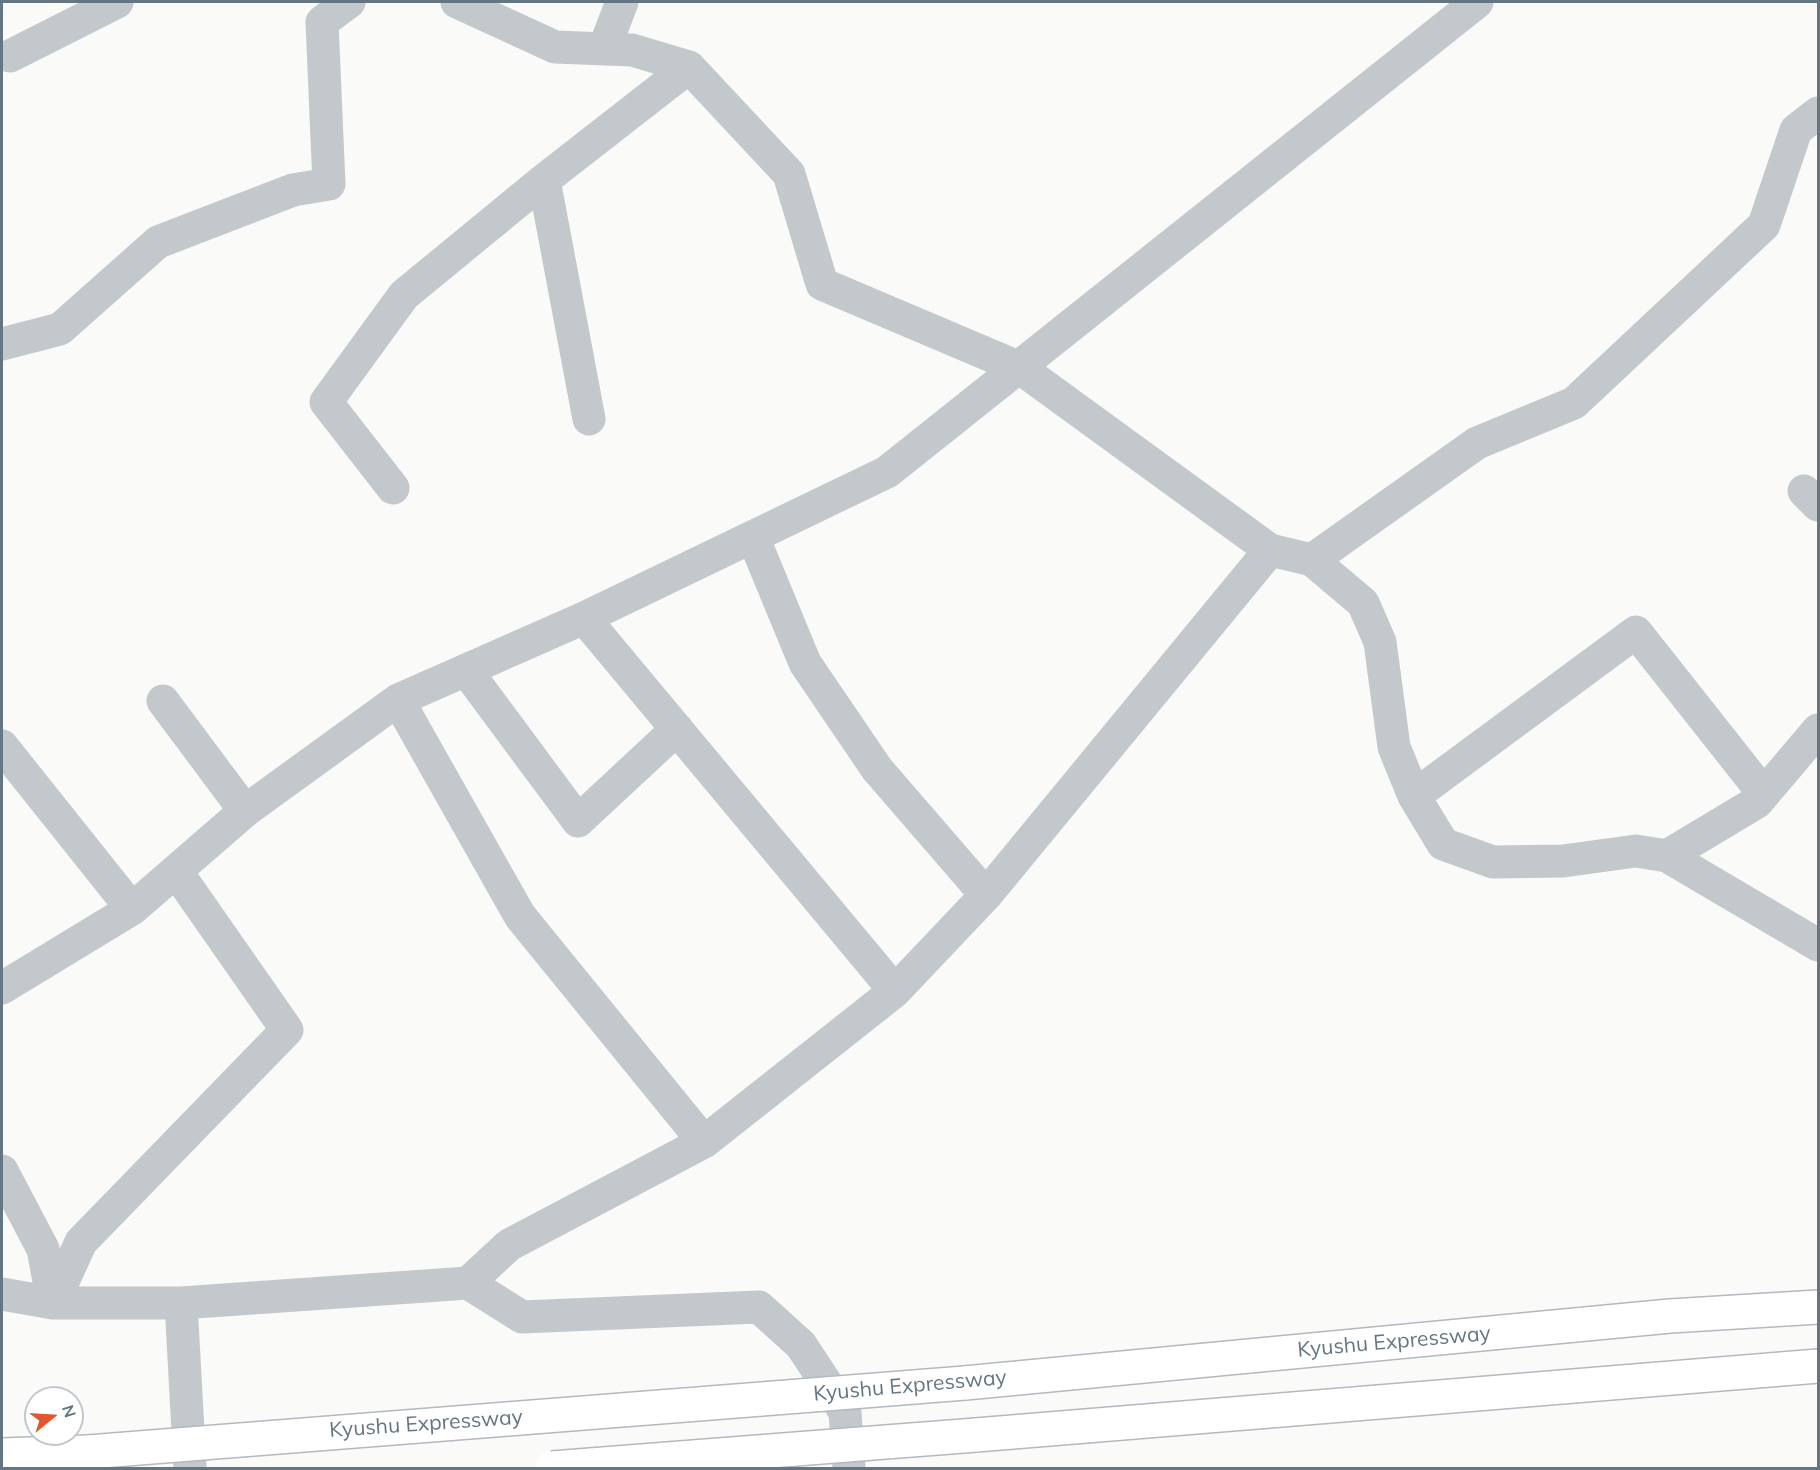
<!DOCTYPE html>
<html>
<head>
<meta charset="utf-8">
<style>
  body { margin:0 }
  #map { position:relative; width:1820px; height:1470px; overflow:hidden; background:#fafaf8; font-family:Mulish,sans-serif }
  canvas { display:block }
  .frame { position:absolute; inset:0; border:3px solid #657683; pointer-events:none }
  .north { position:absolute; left:24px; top:1386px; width:60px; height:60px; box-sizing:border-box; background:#fff; border:2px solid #c1c8cd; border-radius:50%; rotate:72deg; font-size:16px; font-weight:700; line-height:24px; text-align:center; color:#657683 }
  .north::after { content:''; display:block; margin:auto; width:21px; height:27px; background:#e4572e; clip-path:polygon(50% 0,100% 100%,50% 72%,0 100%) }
</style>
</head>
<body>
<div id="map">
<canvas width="1820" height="1470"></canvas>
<div class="frame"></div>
<div class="north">N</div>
</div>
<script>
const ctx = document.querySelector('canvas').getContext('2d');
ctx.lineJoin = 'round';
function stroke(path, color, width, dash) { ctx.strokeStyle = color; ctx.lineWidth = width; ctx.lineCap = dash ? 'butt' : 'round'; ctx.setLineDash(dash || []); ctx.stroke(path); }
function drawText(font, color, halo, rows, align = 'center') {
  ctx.font = font + ' Mulish,sans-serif'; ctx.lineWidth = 6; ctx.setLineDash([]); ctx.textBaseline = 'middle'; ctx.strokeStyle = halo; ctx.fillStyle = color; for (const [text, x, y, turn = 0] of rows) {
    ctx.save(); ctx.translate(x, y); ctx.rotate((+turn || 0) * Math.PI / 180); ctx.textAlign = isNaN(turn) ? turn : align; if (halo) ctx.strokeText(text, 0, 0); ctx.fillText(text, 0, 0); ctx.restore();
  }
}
const highway = new Path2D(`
  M965 1383 1670 1316 1818 1307
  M976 1435 1818 1366
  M2 1455 88 1452`);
stroke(highway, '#b4b9bd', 36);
stroke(new Path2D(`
  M457 2 555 47 632 50 689 67 789 174 822 284 1020 368 1270 550 1312 560 1363 603 1380 642 1394 747 1414 796 1443 844 1493 862 1563 861 1636 851 1667 856 1818 945
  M604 49 622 2
  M10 56 117 2
  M2 344 60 329 158 242 293 190 329 184 322 22 349 2
  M589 419 544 180 689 67
  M393 488 326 402 404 295 544 180
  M1804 491 1818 505
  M753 537 805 663 877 769 986 895
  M1312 560 1477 443 1574 403 1764 225 1796 130 1818 113
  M584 618 895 991
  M466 670 578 821 677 729
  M398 700 520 916 704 1142
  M163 701 245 811
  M2 746 132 909
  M1414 796 1636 632 1764 794
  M1667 856 1757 802 1818 730
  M2 988 132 909 245 811 398 700 584 618 887 472 1477 2
  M2 1171 43 1249 53 1303
  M468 1283 509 1245 704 1142 895 991 986 895 1270 550
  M2 1294 53 1303H181L468 1283 522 1317 759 1307 801 1345 845 1412 849 1468
  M53 1303 81 1242 287 1030 176 871
  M181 1303 190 1468`), '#c3c8cc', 33);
stroke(highway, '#fff', 33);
const highwayBridge = new Path2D(`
  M88 1452 965 1383
  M552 1468 976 1435`);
stroke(highwayBridge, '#b4b9bd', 36, []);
stroke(highwayBridge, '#fff', 33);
drawText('21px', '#657683', '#fff', [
  ["Kyushu Expressway",1394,1342,-5],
  ["Kyushu Expressway",910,1386,-5],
  ["Kyushu Expressway",426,1424,-4]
]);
</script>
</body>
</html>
